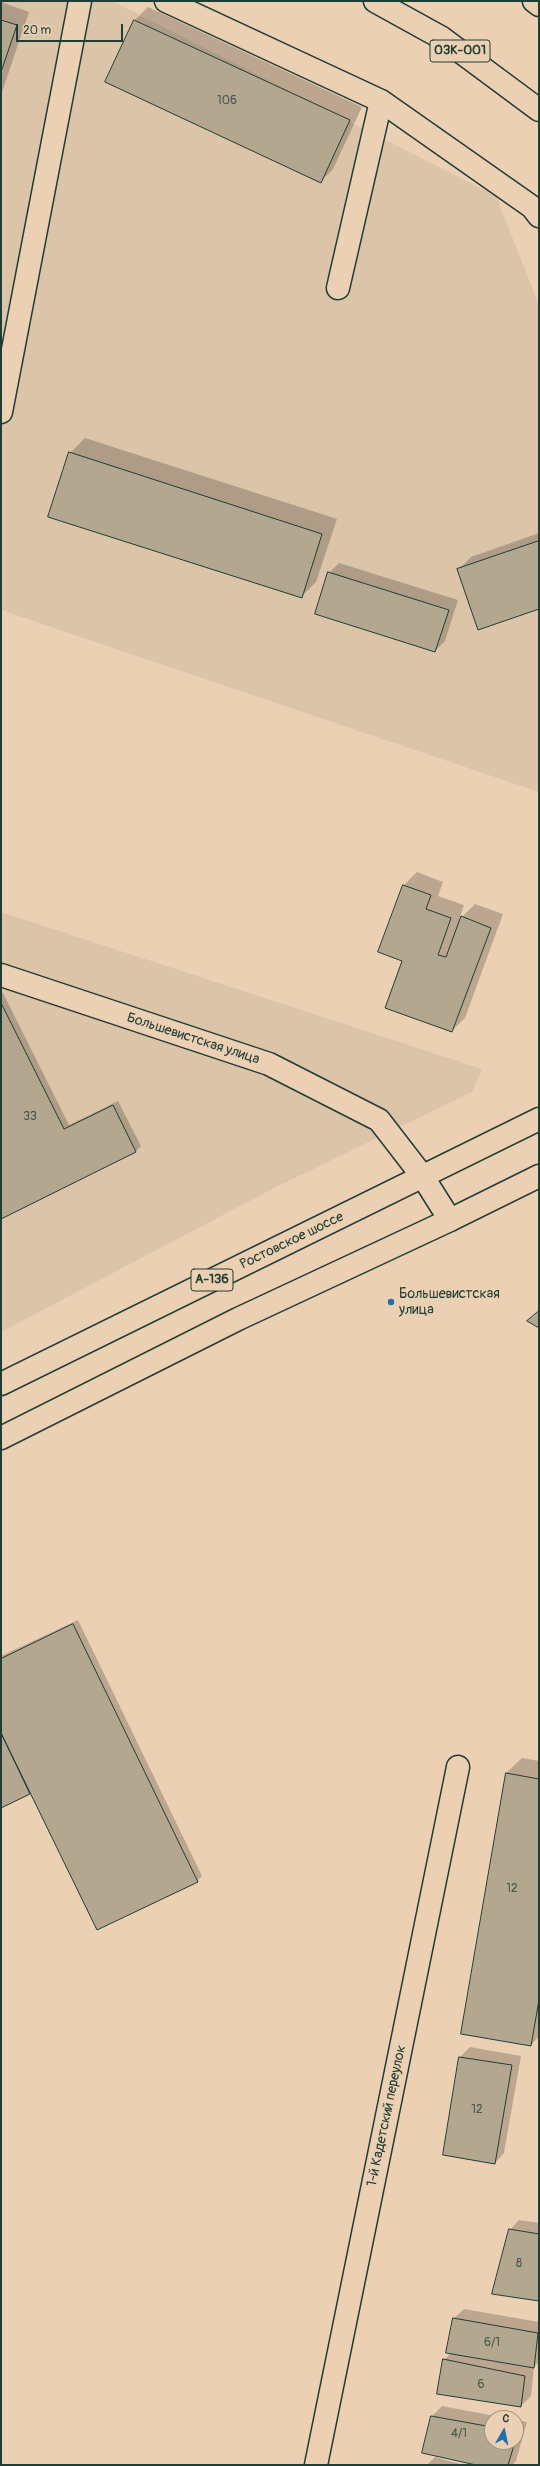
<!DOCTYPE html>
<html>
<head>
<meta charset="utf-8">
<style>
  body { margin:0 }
  #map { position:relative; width:540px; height:2466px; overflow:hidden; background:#ecd0b3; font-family:Pangolin,sans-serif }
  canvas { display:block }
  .frame { position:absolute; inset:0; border:2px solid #1f3d34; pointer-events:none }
  .north { position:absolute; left:484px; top:2410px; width:40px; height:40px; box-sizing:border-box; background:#ecd0b3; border:1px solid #9a9580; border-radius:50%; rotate:9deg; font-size:11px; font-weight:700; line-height:16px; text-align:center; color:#1f3d34 }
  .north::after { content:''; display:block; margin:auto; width:14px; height:18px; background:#1f6fb2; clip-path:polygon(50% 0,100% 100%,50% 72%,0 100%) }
  .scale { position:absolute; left:16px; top:24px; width:107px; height:18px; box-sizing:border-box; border:2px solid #1f3d34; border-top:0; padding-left:5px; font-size:12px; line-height:14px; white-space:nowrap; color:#1f3d34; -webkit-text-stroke:3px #ecd0b3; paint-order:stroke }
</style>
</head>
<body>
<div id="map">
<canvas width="540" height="2466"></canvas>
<div class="frame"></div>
<div class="north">С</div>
<div class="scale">20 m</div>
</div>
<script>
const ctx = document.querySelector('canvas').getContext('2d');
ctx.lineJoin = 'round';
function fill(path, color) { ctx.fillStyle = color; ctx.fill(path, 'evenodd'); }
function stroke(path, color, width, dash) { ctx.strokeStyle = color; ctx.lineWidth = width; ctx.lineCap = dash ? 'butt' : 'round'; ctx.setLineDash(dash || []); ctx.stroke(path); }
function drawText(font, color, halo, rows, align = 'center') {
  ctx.font = font + ' Pangolin,sans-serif'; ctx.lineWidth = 3.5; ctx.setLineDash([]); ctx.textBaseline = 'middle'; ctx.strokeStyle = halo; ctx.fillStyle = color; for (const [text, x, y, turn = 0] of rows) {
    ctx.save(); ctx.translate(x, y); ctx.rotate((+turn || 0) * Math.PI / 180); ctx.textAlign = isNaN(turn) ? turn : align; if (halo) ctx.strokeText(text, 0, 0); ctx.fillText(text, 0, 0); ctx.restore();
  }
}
fill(new Path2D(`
  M1 1H112L496 196 539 305V792L1 610Z
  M1 912 482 1069 472 1092 276 1187 1 1332Z`), '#dbc4a8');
fill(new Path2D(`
  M1 2 29 12 1 95Z
  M148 7 362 107 333 169 320 182 106 82 135 20Z
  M85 438 337 519 316 582 301 597 70 453Z
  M539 533V608L458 570 471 557Z
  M339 563 458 600 445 641 435 651 329 573Z
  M417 872 443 882 438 896 464 905 459 920 475 904 503 914 465 1018 452 1031 403 961 404 885Z
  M3 993 69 1125 118 1101 141 1146 136 1151 1 1218V994Z
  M78 1620 202 1876 197 1881 31 1793 1 1807V1656Z
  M522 1758 539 1761V2036L531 2045 506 1773Z
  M470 2047 521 2056 504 2153 495 2163 444 2154 460 2057Z
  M519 2220 539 2223V2300L510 2230Z
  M464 2309 539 2322V2362L534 2367 531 2396 521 2406 444 2360 451 2353 454 2318Z
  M442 2406 506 2418H492V2442H516V2420L527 2422 516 2461 512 2465H480L424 2452 432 2416Z
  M435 2457 463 2465H427Z`), '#0003');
const building = new Path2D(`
  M1 20 17 25 1 72Z
  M134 20 350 120 321 183 105 82Z
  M69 452 322 534 302 598 48 517Z
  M539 541V609L478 630 457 569Z
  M328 572 449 610 435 652 315 614Z
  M403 885 431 895 426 909 451 918 438 955 446 957 461 916 491 928 452 1032 385 1008 402 961 378 952Z
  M1 1003 64 1129 113 1105 136 1152 1 1219Z
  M539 1311V1328L527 1321Z
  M73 1624 198 1882 97 1930 1 1733V1659Z
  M1 1733 30 1794 1 1808Z
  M506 1773 539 1779V2000L531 2046 461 2034Z
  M459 2057 512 2065 495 2164 443 2155Z
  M509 2229 539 2234V2301L492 2294Z
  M453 2318 538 2333 534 2368 446 2353Z
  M443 2359 525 2376 521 2407 437 2394Z
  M431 2416 492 2427V2442H515L508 2465H476L422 2453Z`);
fill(building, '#b3a790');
stroke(building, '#1f3d34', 1);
const minor = new Path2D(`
  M166 1 381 101 532 207 539 216
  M338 288 381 101
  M1 412 80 1
  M1 975 269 1064 379 1120 423 1177 450 1220
  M316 2465 458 1767`);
const major = new Path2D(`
  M375 1 442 38 539 110
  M534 1 539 5`);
const highway = new Path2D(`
  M1 1384 539 1119
  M1 1438 238 1319 450 1220 539 1176`);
stroke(minor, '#1f3d34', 25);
stroke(major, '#1f3d34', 25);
stroke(highway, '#1f3d34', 25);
stroke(minor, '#ecd0b3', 22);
stroke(major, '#ecd0b3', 22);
stroke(highway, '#ecd0b3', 22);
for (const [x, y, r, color] of [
  [391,1302,4,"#1f6fb2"]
]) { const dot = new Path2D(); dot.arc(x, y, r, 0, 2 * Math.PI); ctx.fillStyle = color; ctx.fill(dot); stroke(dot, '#ecd0b3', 1.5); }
drawText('12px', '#44584b', null, [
  ["106",227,101],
  ["33",30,1117],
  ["12",512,1889],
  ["12",477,2110],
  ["8",519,2264],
  ["6/1",492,2343],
  ["6",481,2385],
  ["4/1",459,2434]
]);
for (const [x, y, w] of [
  [460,51,60],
  [212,1280,42]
]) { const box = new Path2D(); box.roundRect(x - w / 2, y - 11, w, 22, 3); ctx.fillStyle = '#ecd0b3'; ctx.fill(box); stroke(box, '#1f3d34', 1); }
drawText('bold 13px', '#1f3d34', null, [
  ["03К-001",460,51],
  ["А-136",212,1280]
]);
drawText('14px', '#1f3d34', '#ecd0b3', [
  ["Большевистская улица",193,1039,18],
  ["Ростовское шоссе",292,1241,-26],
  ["1-й Кадетский переулок",387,2116,-78]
]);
drawText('14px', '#1f3d34', '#ecd0b3', [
  ["Большевистская",399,1294],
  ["улица",399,1310]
], 'left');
</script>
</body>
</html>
